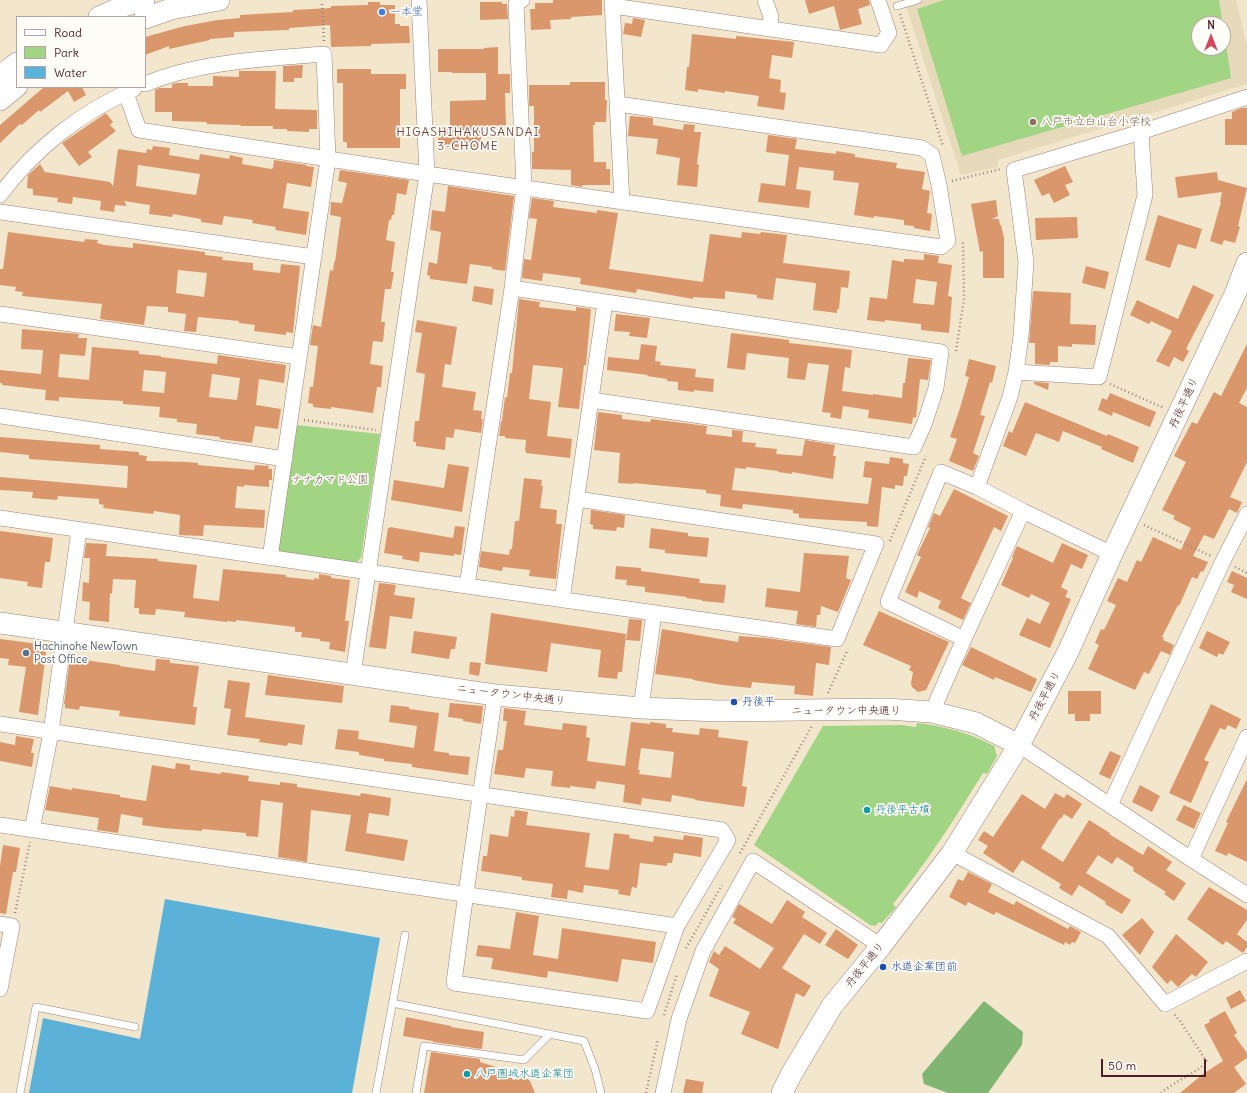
<!DOCTYPE html>
<html>
<head>
<meta charset="utf-8">
<style>
  body { margin:0 }
  #map { position:relative; width:1247px; height:1093px; overflow:hidden; background:#f2e6cd; font-family:Delius,sans-serif }
  canvas { display:block }
  .legend { position:absolute; left:16px; top:16px; width:130px; height:72px; box-sizing:border-box; background:#fdfcf7; border:1px solid #b5a4a5; margin:0; padding:5px 7px; list-style:none; font-size:12px; color:#4a1f2b }
  .legend li { display:flex; align-items:center; gap:8px; height:20px }
  .legend b { width:20px; border:1px solid #b5a4a5 }
  .north { position:absolute; left:1191px; top:16px; width:40px; height:40px; box-sizing:border-box; background:#fdfcf7; border:1px solid #b5a4a5; border-radius:50%; rotate:0deg; font-size:11px; font-weight:700; line-height:16px; text-align:center; color:#4a1f2b }
  .north::after { content:''; display:block; margin:auto; width:14px; height:18px; background:#d1495b; clip-path:polygon(50% 0,100% 100%,50% 72%,0 100%) }
  .scale { position:absolute; left:1101px; top:1059px; width:105px; height:18px; box-sizing:border-box; border:2px solid #4a1f2b; border-top:0; padding-left:5px; font-size:12px; line-height:14px; white-space:nowrap; color:#4a1f2b; -webkit-text-stroke:3px #fdfcf7; paint-order:stroke }
</style>
</head>
<body>
<div id="map">
<canvas width="1247" height="1093"></canvas>
<ul class="legend">
<li><b style="height:5px;background:#fff"></b>Road</li>
<li><b style="height:11px;background:#a1d483"></b>Park</li>
<li><b style="height:11px;background:#5bb1d8"></b>Water</li>
</ul>
<div class="north">N</div>
<div class="scale">50 m</div>
</div>
<script>
const ctx = document.querySelector('canvas').getContext('2d');
ctx.lineJoin = 'round';
function fill(path, color) { ctx.fillStyle = color; ctx.fill(path, 'evenodd'); }
function stroke(path, color, width, dash) { ctx.strokeStyle = color; ctx.lineWidth = width; ctx.lineCap = dash ? 'butt' : 'round'; ctx.setLineDash(dash || []); ctx.stroke(path); }
function drawText(font, color, halo, rows, align = 'center') {
  ctx.font = font + ' Delius,"Klee One",sans-serif'; ctx.lineWidth = 3.5; ctx.setLineDash([]); ctx.textBaseline = 'middle'; ctx.strokeStyle = halo; ctx.fillStyle = color; for (const [text, x, y, turn = 0] of rows) {
    ctx.save(); ctx.translate(x, y); ctx.rotate((+turn || 0) * Math.PI / 180); ctx.textAlign = isNaN(turn) ? turn : align; if (halo) ctx.strokeText(text, 0, 0); ctx.fillText(text, 0, 0); ctx.restore();
  }
}
fill(new Path2D(`
  M904 0H1236L1247 46V84L998 160V167L961 175ZM1199 24H1223V48H1199Z`), '#e6daba');
fill(new Path2D(`
  M944 0H1219L1231 78 962 156 917 9ZM1199 24H1223V48H1199Z
  M296 425 380 434 361 558 356 563 280 552 278 547Z
  M917 723C944 726 970 733 994 746L997 756 987 774 983 773C955 818 927 863 893 904L896 907 882 923 879 922 875 926 870 925 754 845 823 726 901 725 916 727Z`), '#a1d483');
fill(new Path2D(`
  M984 1001 1023 1032 1022 1045 988 1093H948L924 1084 922 1074Z`), '#80b671');
fill(new Path2D(`
  M165 899 380 938 352 1093H29L43 1018 140 1039Z`), '#5bb1d8');
fill(new Path2D(`
  M553 0H602V15L571 17V19L550 20 551 29 531 30 530 9H535V3H553Z
  M805 0H869L870 5 858 9 862 24 840 30 834 6 809 14Z
  M368 2H380V5H395V24H400V26H409L410 43 371 44V46L331 47 330 25 289 28V30L234 32V37L210 39V40L169 49V46L145 55V37L185 26 218 20 240 18V15L293 12V10L331 8V6L368 5Z
  M480 2H502V4H507L508 19 480 20Z
  M633 18 645 20 641 37 623 34 625 23 632 24Z
  M692 34 736 39V36L794 42 792 58 772 55 769 78 781 80 780 92 786 93 784 110 757 106 759 96 725 91V93L698 89V92L685 90 687 67H689Z
  M498 47V74H510V93H505L506 125 481 126V148L438 149V127H450V101L486 100V73H452V72H438V49H484V48Z
  M303 65 302 78H294V82H283V66Z
  M337 69H371V74H406V89H400V148H347V142H343V83H337Z
  M239 71H276L275 109 317 110V129H309V132L287 131V129H273V126H242L239 125 207 124V122L172 121V112H155V90L159 88H172V84L177 83H188V86H213V76L239 77Z
  M570 82H605V100H607L606 122H595V125H593L594 162H606V169H610V185H582L583 187 571 185V170L532 169V152H534V106H529V85H570Z
  M44 87H82L86 95 74 102 68 91 40 112 39 110 22 125 20 124 0 143V125Z
  M1241 108H1247V145H1225V119H1232V112Z
  M106 113 113 122 110 125 116 131 88 152 92 157 79 166 62 143Z
  M630 116 653 118V125L683 130 684 124 695 125 694 132H701L697 164 699 165 697 187 677 185 680 158 656 154 658 139 628 136Z
  M768 135 797 139 795 149 836 154V151L855 154V157L897 163 896 168 925 172 922 189 930 191 927 213 932 214 930 231 914 228V226L904 225V220L874 216V218L854 215 859 183 833 180 834 171 799 167 796 189 811 191 809 208 758 202 761 183 785 186 789 155 766 152Z
  M153 146 170 148 169 155 199 160 200 154 229 159 230 155 243 158 242 164 271 169 273 168 274 160 307 165 306 166 314 167 311 187 287 183 283 208 309 212 306 235 275 230 276 227 252 223 253 220 224 216 222 225 201 222V219L173 214 172 217 149 214 150 205 124 201 127 206 115 205 114 212 100 210 101 201 73 197 72 204 57 202 58 198 33 195V189L27 188 28 175 40 164 45 172 110 182 113 186 118 149 146 153 147 149 152 150ZM138 165 200 174 196 195 136 186Z
  M1065 166 1073 182 1065 185 1070 195 1054 203 1049 193 1042 196 1034 180Z
  M340 170 409 180 406 195 397 193 394 215H392L391 220H389L386 240 395 242 391 272H394L391 289H385L381 322H385L383 342 373 341 370 364 383 366 381 387H377L373 413 331 407V409L313 407V404L308 403 310 387H313L318 346 310 345 313 325 321 327 330 270 333 271 334 262H335L341 217 330 215 331 202 342 203 347 183 338 181Z
  M1217 172 1218 180 1247 188 1238 226 1240 227 1235 243 1224 240 1222 245 1210 241 1221 202H1220L1222 192 1178 198 1175 177Z
  M448 186 514 196 505 271 492 269V267L470 264 467 284 430 279V276L427 275 429 262 437 264 441 232 430 230 432 210 445 212Z
  M532 198 554 201 553 207 597 213V210L618 213 609 269 703 282 710 234 741 238 742 232 760 234 761 232 787 235 783 263 850 271 848 288 841 287 839 309H837V313L813 310 816 284 815 283 776 278 773 300 757 298V295L725 291V299L693 297V299L637 289 636 293 580 284 581 278 543 273 542 281 522 278 524 259 531 260 537 219 529 218Z
  M996 200 998 216 992 219H999L1000 225H1001L1004 238V278H983V251L980 252 971 204Z
  M1158 215 1202 229 1196 249 1178 244 1170 268 1145 260Z
  M1077 217 1078 238 1036 240 1035 218Z
  M8 232 84 242 85 239 98 240 97 243 104 245 133 248V243L205 252V255L223 257 222 260 253 263V270L280 273 281 264 300 266 293 333 286 332V335L254 331 255 325 239 323V321L198 317 196 332 184 331 186 314 168 312V307L147 306 144 325 100 319 102 304 22 296 23 292 15 291 16 287 0 285V269H3ZM178 270 207 273 204 297 176 293Z
  M924 254 939 256 938 263 952 265 948 296 952 297 949 333 921 330V324L885 320V322L867 320 870 297 887 299 892 260 904 262V259L924 260ZM916 279 937 282 934 305 913 303Z
  M1086 266 1109 272 1105 289 1082 283Z
  M1193 285 1214 295 1186 349 1189 351 1183 362 1174 357 1169 367 1156 361 1172 331 1151 321 1149 324 1130 315 1137 300 1178 319Z
  M474 286 494 289 492 305 472 301Z
  M1033 291 1071 293 1070 324 1096 325 1095 345 1072 344V347L1058 346V362H1050V365L1035 364V343H1029Z
  M519 299 540 302 539 307 576 311V307L591 309 586 365H584L579 409 558 407 563 368 533 365 529 399 551 402 547 436 572 439 570 458 526 453V451H525L526 440 505 438V436H499L501 421H502L505 397 507 398 510 373H512Z
  M616 314 650 318 647 338 629 336 630 332 614 331Z
  M417 320 457 327 451 365 445 364 442 387 476 392 473 410 482 411 481 419H483L481 433 455 429 453 438 446 437 445 450 416 446V442H413L415 421H419L425 374 416 372 422 333 415 332Z
  M22 329 79 334 78 338H87L85 356 60 354 58 377 89 380 92 347 139 351V354L161 356V357L217 364 218 355 286 365 284 383 259 379 256 405 281 409 278 429 255 426 252 443 220 439V437L196 434 197 424 177 422V419L159 417 160 407 123 404V401L87 399 59 397V401L45 400 46 390 2 385V383H0V370L41 374 43 350 21 349ZM144 370 166 372 164 393 142 391ZM212 374 240 378 237 400 209 397Z
  M731 333 789 340V343L852 350 850 368 845 367 842 391 873 395V394L902 398 903 383H905L908 358 931 360 928 380 920 379 916 418 913 417 912 424 868 418 869 410 843 406 841 419 830 417 831 413 822 412 829 365 808 363 805 380 787 378 789 358 747 353 745 370 727 368Z
  M641 344 657 346 655 361 661 362 660 365 696 369 695 377 714 379 713 392 694 390V392L678 390V382L667 381V379L647 376 648 375 607 370 608 357 639 360Z
  M1247 344V388L1239 403 1247 407V462L1230 497 1242 502 1237 513 1229 509 1214 539 1204 535 1193 556 1208 562 1203 572 1201 571 1197 579 1192 577 1179 606 1178 605 1162 637 1164 638 1163 640 1174 645 1170 655 1161 651 1149 674 1144 672 1135 690 1088 669 1099 645 1095 643 1101 629 1104 630 1116 605 1107 601 1118 578 1127 582 1137 560 1141 562 1153 537 1181 550 1191 528 1173 519 1175 516 1162 510 1186 462 1174 456 1192 422 1197 424 1214 392 1221 396Z
  M969 359 996 366 992 383 990 382 980 415 985 416 973 453 979 456 973 471 949 461 957 439 950 437 960 408 969 377 965 376Z
  M1034 382 1049 383 1048 390 1034 384Z
  M1110 393 1156 412 1150 427 1113 412 1112 416 1098 410 1102 398 1107 400Z
  M1025 402 1107 436 1108 434 1139 447 1133 463 1101 449 1102 447 1063 431 1059 442 1036 433 1026 456 1003 446 1009 431 1012 433Z
  M598 412 622 415V419L650 422 651 419 707 426 706 434 732 437V430L743 431 742 442 756 443 755 447 777 449 776 454 802 456 805 440 835 445 833 456H836L833 479 792 472V474L778 472V471L746 467V469L735 468 732 490 868 504 872 478 863 477 865 461 889 464 890 457 903 459V463L909 464 907 476H904L903 486 895 485V489L882 487 878 527 867 526V522L799 518V514L793 513V510L743 504 742 509 720 506 721 495 706 493V490L633 483V484L618 483 620 453 594 450Z
  M0 437 100 445V449L139 452V455L147 456 146 461 187 462 198 463V465L254 470 255 465 269 466 268 469H272V480H269V487L244 485V487L237 486 235 508 265 510 264 528 204 525 203 536 179 535 180 515 154 511 153 514 103 508 104 505 99 504V499L58 496 57 500 32 498 33 492 0 490V477L127 488 128 466 29 459V455L0 452Z
  M448 464 469 467 462 512 391 500 394 480 444 488Z
  M524 478 542 480 541 486H543L540 508 557 510 556 524H562L556 579 529 576 530 570 503 567 502 571 479 567 481 551 509 555 510 549H512L515 521H519Z
  M954 489 1008 516 1001 531 994 527 961 598 971 603 963 620 938 608 941 601 919 591 917 598 905 592 921 557 917 555 930 528 928 527 934 513 940 516Z
  M591 510 625 515 624 528 617 527 616 531 593 529V525L590 524Z
  M455 526 465 527 461 555 454 554V556L420 552 419 562 402 559 403 556 384 553 388 528H390V527L453 538Z
  M651 528 688 533V536L709 538 707 557 665 553V550L649 548Z
  M0 531 53 538 50 562H45L42 588 27 586 28 582 0 578Z
  M86 543 107 544 106 556 158 559V561L197 565 193 598 219 601 223 569 286 575V577L314 580V578L319 579V574L331 576V578L350 580 345 621H349L345 652 329 649 330 642 320 641V639L301 637 302 632H295V627L236 620V622L227 621V622L184 617 185 612 156 609 155 615 139 614V608H134L136 580 113 579 112 594 110 593 109 622 89 620 90 602 82 601 83 582 89 583 90 558H84Z
  M1062 543 1088 555 1082 569 1071 564 1061 587 1068 591 1065 597 1071 599 1050 648 1019 635 1027 618 1040 624 1050 603 1031 594 1029 598 1001 585 1013 558 1012 557 1017 546 1053 563Z
  M804 553 849 556 846 578 851 580 838 612 821 606 820 615H817L816 627 796 624 798 611 765 607 767 588 800 592Z
  M616 566 641 568V571L700 579 699 583 726 585 724 603 702 601V600L686 598 687 597 645 592V587L626 585 627 580 615 579Z
  M1232 571 1247 578V599L1231 592 1234 585 1227 582Z
  M379 583 396 585 394 595 415 598 412 619 390 616 386 649 369 647Z
  M879 611 949 642 926 690 918 692 912 687 911 683 913 672 909 670 911 666 863 645Z
  M491 613 626 634 622 672H618L617 679 598 677 601 650 551 643 547 672 485 664Z
  M629 619 642 620 640 641 626 640Z
  M662 629 738 642 739 636 766 638 831 647 829 665 816 663 813 696 794 694 795 686 752 682 751 688 723 685 693 680V679L655 674Z
  M414 631 457 637 455 649H451L449 659 411 653Z
  M1207 631 1230 642 1223 655 1219 653 1217 657 1199 648Z
  M0 639 47 645 38 715 19 712 26 667 8 665 9 659 0 658Z
  M971 647 1037 679 1031 692 995 677 994 680 962 665Z
  M70 658 120 665V666L155 671 156 659 170 660V663L199 666 193 707H197L195 725 119 716 120 711 80 706 79 710 65 708V704H64Z
  M470 662 481 663 479 676 469 674Z
  M268 675 344 686 342 703 265 695Z
  M228 680 250 683 245 717 305 725 302 745 288 743 287 746 259 742 260 739 227 735 231 709 224 708Z
  M1068 691H1101V714H1090V721H1075V714H1068Z
  M450 703 483 706 481 724 463 721V719L448 717Z
  M1211 704 1241 719 1236 729 1228 725 1225 730 1220 728 1204 760 1209 762 1191 803 1169 793Z
  M391 705 409 707V709L439 713 434 751 449 753V755L470 757 468 775 412 767V764L384 761V759L359 755V752L335 749 338 729 359 731 358 739 414 748 417 726 389 722Z
  M504 708 526 711 524 725 562 730 563 723 587 726 586 737 590 738 587 761 625 766 631 722 650 724V722L666 724V728H673L672 732 699 735 700 728 719 730 718 737 748 741 742 786 747 787 744 807 695 800V799L672 795 671 802 642 798 641 805 623 802 625 785 597 781 595 789 570 786V788L551 786 553 771 526 768 524 778 494 774 498 750H503L507 721H503ZM641 748 674 752 671 778 639 774 640 770H638Z
  M16 736 34 739 31 753H34L32 767 0 761V742L15 745Z
  M1110 751 1121 756 1110 779 1099 774Z
  M176 763 190 765V770L221 774V772L249 776 248 781 280 785V782L297 784V787L360 796 361 793 391 798 389 816 369 813 366 833 408 840 404 861 345 851 351 815 311 810 307 862 278 857 283 803 261 800 258 837 246 836V833L202 829V831L163 828 142 825 143 818 121 814 118 833 97 830 99 818 45 810 50 786 72 790V788L120 795V797L146 801 152 765 175 769Z
  M1247 779V862L1228 853 1227 856 1215 851 1228 823 1226 822Z
  M1140 785 1160 796 1152 812 1132 802Z
  M1055 793 1064 798 1067 794 1082 804 1072 819 1064 814 1061 819 1060 818 1041 848 1063 862 1089 820 1110 833 1109 834 1143 855 1148 846 1172 862 1166 870 1186 883 1174 901 1164 894 1166 892 1133 871 1134 868 1117 857 1112 864 1098 855 1086 873 1131 900 1122 914 1105 904 1106 902 1079 885 1072 896 1059 888 1061 884 1022 860 1013 873 983 853 988 846 978 840 984 831 993 837 1022 794 1045 809Z
  M1184 805 1201 813 1194 829 1176 820Z
  M515 810 528 812 526 825 590 833 585 867 609 870 614 833 630 835 629 838 653 842 654 836 683 840 684 835 703 838 701 857 674 853 672 863H667V866L640 863 637 888 632 887 630 896 618 894 619 890 584 885 583 893 568 890 567 899 551 897 553 884 522 880V877L481 871 483 856H487L490 834 508 837 511 816 514 817Z
  M3 845 20 848 16 872H13L6 914 0 913V866Z
  M968 872 992 884 988 892 1014 905 1016 901 1068 929 1070 926 1081 932 1075 943 1072 942 1070 945 1065 942 1064 945 996 912 994 915 968 902 966 906 949 897 958 879 963 881Z
  M1209 887 1247 910V920L1237 934 1247 942V947L1243 953 1226 941 1223 945 1187 919Z
  M787 900 805 912 802 917 827 933 820 944 804 934 782 968 811 986 804 997 796 993 778 1049 741 1034 750 1012 709 996 719 969 709 962 714 951 719 955 725 946 760 969 774 948 733 923 736 919 732 917 739 904 772 924Z
  M516 912 539 916 533 955 558 959 562 928 656 942 653 963 622 959 618 982 548 971 547 978 491 969 493 958 476 956 478 945 510 949Z
  M1142 918 1154 932 1140 955 1122 935Z
  M836 929 858 945 848 959 825 945Z
  M1176 934 1208 962 1196 977 1192 974 1178 987 1171 980 1167 984 1152 967Z
  M1240 990 1246 1001 1231 1009 1226 998Z
  M1225 1011 1237 1033 1234 1035 1247 1053V1058L1234 1067 1246 1084 1234 1093H1180L1203 1074 1223 1061 1204 1025 1210 1022 1209 1020Z
  M406 1017 451 1026V1027L484 1032 482 1049 433 1042V1041L403 1036Z
  M431 1052 480 1059V1062L499 1068 498 1073 524 1077 530 1081 535 1093H424Z
  M686 1079 704 1082 702 1093H683Z`), '#da976b');
const lane = new Path2D(`
  M897 6 918 0
  M392 1003 584 1041 595 1069 601 1093
  M20 1093 36 1007 135 1027
  M376 1093 405 935
  M416 1093 424 1046 524 1060 550 1034`);
const street = new Path2D(`
  M612 0 622 202
  M765 0 771 17 770 29
  M613 6 881 45 889 33 878 0
  M145 84C200 61 266 59 324 54L328 159 270 558
  M126 93 139 130 427 174 941 247 948 241 939 185 932 155 922 148 618 104
  M0 195C34 149 81 112 134 89
  M0 212 314 257
  M512 288 941 352 936 388 925 422 914 447 591 400
  M0 314 299 357
  M1016 372 1099 377 1145 195 1141 132
  M0 416 285 459
  M977 487 1010 397 1016 372 1021 336 1026 262 1014 170 1141 132 1247 97
  M0 518 369 572 837 639 876 544 577 499
  M467 586 512 288 524 187 516 4 522 0
  M562 600 605 302
  M964 639 888 602 941 472 977 487 1023 511 1112 554
  M353 674 427 174 419 0
  M641 708 654 613
  M932 712 964 639 1023 511
  M0 724 722 830 728 840 677 926 647 1011 454 983C466 887 481 791 495 695
  M1019 745 1191 859 1247 895
  M1110 805 1223 561 1247 514
  M0 825 677 926
  M32 830 51 732 79 530
  M952 853 1108 936 1165 1004 1247 961
  M1191 859 1247 737
  M0 924 12 926 0 989
  M663 1093 679 1019 703 951 753 861 881 946`);
const secondary = new Path2D(`
  M99 17 124 6 144 0
  M145 18 171 9 219 0
  M0 76 17 63
  M0 100 17 86
  M0 623 495 695 641 708 719 711 886 709 932 712 976 723 1019 745
  M782 1093 792 1073 832 1006 881 946 952 853 1019 745 1068 652 1112 554 1236 292 1247 263`);
stroke(lane, '#9e827c', 8);
stroke(street, '#9e827c', 16);
stroke(secondary, '#9e827c', 22);
stroke(new Path2D(`
  M322 4 324 41
  M900 14 943 146
  M952 181 1001 169
  M956 351 964 299 963 241
  M1110 384 1164 408
  M304 420 376 430
  M1144 525 1211 556
  M890 541 926 456
  M1235 567 1247 573
  M828 693 848 649
  M740 853 812 726
  M15 913 30 842
  M686 948 722 885
  M664 1015 677 974
  M646 1093 658 1039
  M1161 1093C1175 1081 1193 1075 1207 1062L1180 1021 1174 1014`), '#9e827c', 2.5, [1, 3]);
stroke(lane, '#fff', 7);
stroke(street, '#fff', 15);
stroke(secondary, '#fff', 21);
for (const [x, y, r, color] of [
  [382,12,4,"#3f7fe0"],
  [1033,122,4,"#8d6e63"],
  [26,653,4,"#5c6f8a"],
  [734,702,4,"#1a4fb4"],
  [867,810,4,"#0f9aa8"],
  [883,967,4,"#1a4fb4"],
  [467,1074,4,"#0f9aa8"]
]) { const dot = new Path2D(); dot.arc(x, y, r, 0, 2 * Math.PI); ctx.fillStyle = color; ctx.fill(dot); stroke(dot, '#fdfcf7', 1.5); }
drawText('11px', '#366cbe', '#fdfcf7', [
  ["一本堂",390,12]
], 'left');
drawText('11px', '#785e54', '#fdfcf7', [
  ["八戸市立白山台小学校",1041,122]
], 'left');
drawText('11px', '#4a1f2b', '#fdfcf7', [
  ["丹後平通り",1184,403,-65],
  ["ニュータウン中央通り",511,695,7],
  ["丹後平通り",1045,696,-62],
  ["ニュータウン中央通り",846,711],
  ["丹後平通り",865,965,-51]
]);
drawText('11px', '#645545', '#fdfcf7', [
  ["ナナカマド公園",330,480]
]);
drawText('11px', '#4e5e75', '#fdfcf7', [
  ["Hachinohe NewTown",34,647],
  ["Post Office",34,660]
], 'left');
drawText('11px', '#164399', '#fdfcf7', [
  ["丹後平",742,702],
  ["水道企業団前",891,967]
], 'left');
drawText('11px', '#0d838f', '#fdfcf7', [
  ["丹後平古墳",875,810],
  ["八戸圏域水道企業団",475,1074]
], 'left');
ctx.letterSpacing = '1px';
drawText('12px', '#7c4941', '#fdfcf7', [
  ["HIGASHIHAKUSANDAI",468,133],
  ["3-CHOME",468,147]
]);
ctx.letterSpacing = '0px';
</script>
</body>
</html>
